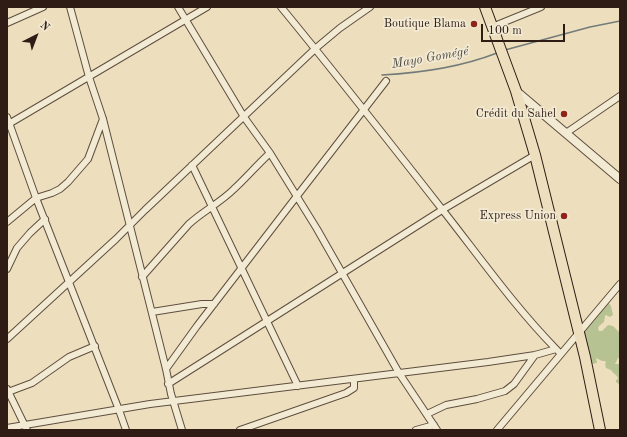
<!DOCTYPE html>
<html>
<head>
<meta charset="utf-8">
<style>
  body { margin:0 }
  #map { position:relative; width:627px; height:437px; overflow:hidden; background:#eddfbd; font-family:"Old Standard TT",serif }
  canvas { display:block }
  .frame { position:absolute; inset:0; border:8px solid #2f1d15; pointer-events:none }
  .north { position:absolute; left:16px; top:16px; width:40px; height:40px; -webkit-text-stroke:3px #f3ead4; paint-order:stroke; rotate:42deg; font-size:11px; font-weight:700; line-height:16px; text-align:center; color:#2f1d15 }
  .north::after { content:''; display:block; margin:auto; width:14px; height:18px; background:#2f1d15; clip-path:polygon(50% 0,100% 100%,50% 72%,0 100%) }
  .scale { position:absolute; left:481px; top:24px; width:84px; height:18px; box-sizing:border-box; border:2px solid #2f1d15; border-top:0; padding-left:5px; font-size:12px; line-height:14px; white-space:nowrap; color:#2f1d15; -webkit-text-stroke:3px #f3ead4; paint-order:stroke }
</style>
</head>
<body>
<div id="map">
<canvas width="627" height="437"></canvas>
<div class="frame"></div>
<div class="north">N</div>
<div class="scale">100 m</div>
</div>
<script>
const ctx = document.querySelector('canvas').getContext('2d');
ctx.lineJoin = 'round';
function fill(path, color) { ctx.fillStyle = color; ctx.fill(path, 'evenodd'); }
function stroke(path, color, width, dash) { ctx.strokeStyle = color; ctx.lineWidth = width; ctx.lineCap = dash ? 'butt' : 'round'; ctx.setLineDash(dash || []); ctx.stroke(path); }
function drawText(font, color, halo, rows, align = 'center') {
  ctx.font = font + ' "Old Standard TT",serif'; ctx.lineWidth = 3.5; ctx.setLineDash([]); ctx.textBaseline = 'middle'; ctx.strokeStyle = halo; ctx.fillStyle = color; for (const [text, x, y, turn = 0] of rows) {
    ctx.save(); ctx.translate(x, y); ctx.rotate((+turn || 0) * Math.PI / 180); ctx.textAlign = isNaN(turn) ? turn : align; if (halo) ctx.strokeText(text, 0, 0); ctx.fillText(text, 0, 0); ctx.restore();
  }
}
fill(new Path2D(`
  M607 301 611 306 613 315 610 317 606 315 605 316 604 322 599 326 598 328 599 331H602L608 325 613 326 620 333V358H618L615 364H620V385L616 382V380L618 379C618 375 613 374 611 370L606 368 605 364 606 363 605 361H602L596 358 597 363 591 364 578 335 585 326H589L590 322Z`), '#b7c292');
stroke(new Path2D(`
  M505 50 590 27 620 21
  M382 75C420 73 461 67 497 53`), '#737b7a', 1.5);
const minor = new Path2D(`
  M70 7 89 77 103 119 166 369 171 394 182 430
  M178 7 244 117 270 153 317 229 399 373 437 430
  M281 7C337 75 391 144 445 213 481 259 515 307 556 349
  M7 23 43 7
  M492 27 541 7
  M7 117 36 198 119 410 126 430
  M7 125 207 7
  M566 133 620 96
  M192 165 298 386
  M7 222 36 198 52 193 60 189 68 182 88 159 103 119
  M7 269 17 248 30 233 45 219
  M142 277 189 224C203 211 220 203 234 189 246 178 257 165 270 153
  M152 312 202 304H214
  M7 339 116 239 145 210 316 48 340 28 370 7
  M166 369 197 326 297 196 386 81
  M168 384 442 210 535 155
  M7 389 27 430
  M8 392 32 383 69 357 95 346
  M427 414 446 405 477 399 505 391 514 384 535 355
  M7 428 150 404 488 362 535 355 556 349 561 354
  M240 430 346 393 354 388V379
  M416 430 434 425
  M497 430 620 284`);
const tertiary = new Path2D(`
  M516 91 620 179`);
const trunk = new Path2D(`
  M485 7 516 91 535 155 585 357 600 430`);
stroke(minor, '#5e4e3f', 8);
stroke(tertiary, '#5e4e3f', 10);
stroke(trunk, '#2f1d15', 12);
stroke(minor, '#f3ead4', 6);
stroke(tertiary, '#f3ead4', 8);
stroke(trunk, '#eddfbd', 10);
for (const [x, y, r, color] of [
  [474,24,4,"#8f2418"],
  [564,114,4,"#8f2418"],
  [564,216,4,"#8f2418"]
]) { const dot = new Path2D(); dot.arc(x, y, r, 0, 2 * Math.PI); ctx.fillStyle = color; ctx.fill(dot); stroke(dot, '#f3ead4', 1.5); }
drawText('12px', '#2f1d15', '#f3ead4', [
  ["Boutique Blama",466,24],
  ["Crédit du Sahel",556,114],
  ["Express Union",556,216]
], 'right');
drawText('italic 13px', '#514c48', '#f3ead4', [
  ["Mayo Gomégé",430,58,-10]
]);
</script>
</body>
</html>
